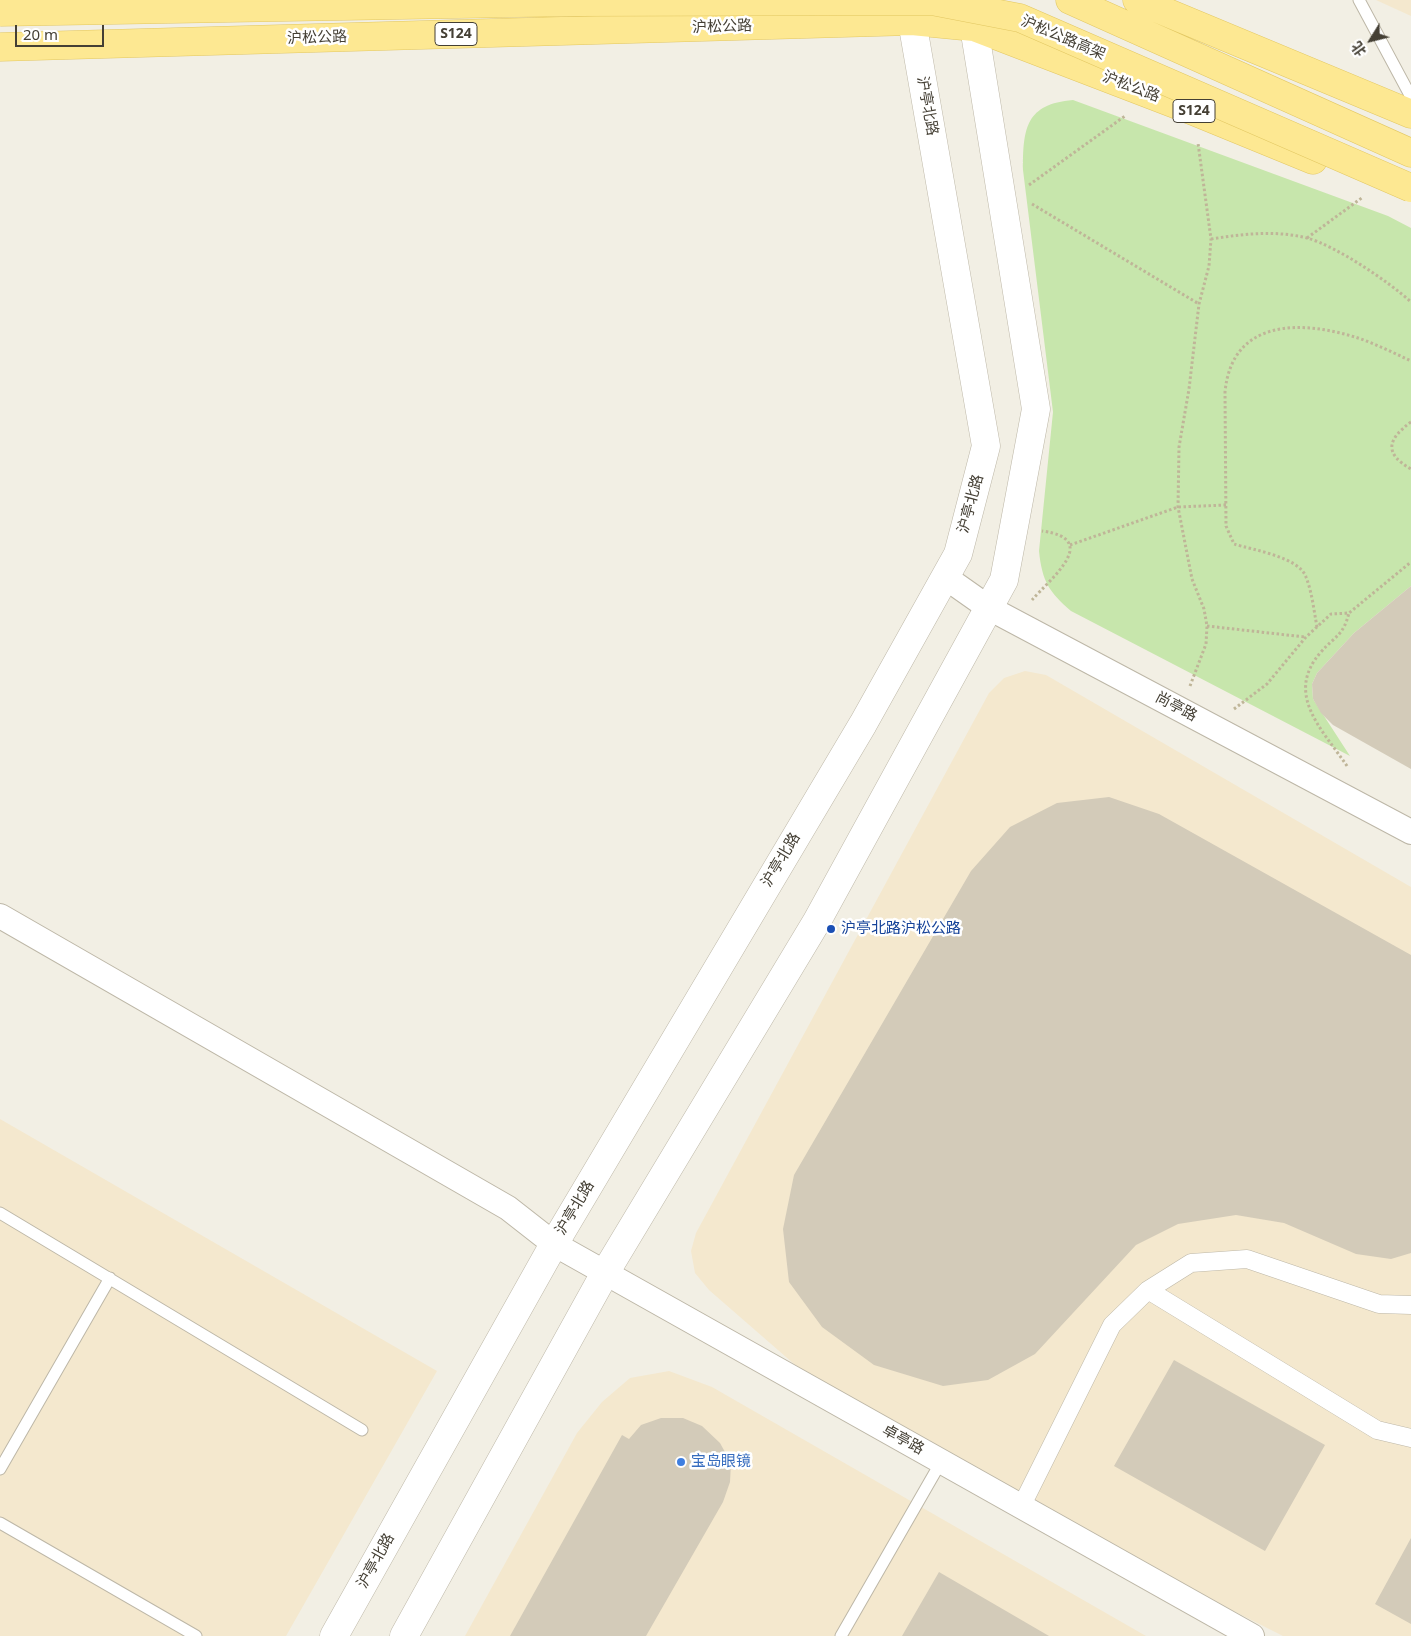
<!DOCTYPE html>
<html>
<head>
<meta charset="utf-8">
<style>
  body { margin:0 }
  #map { position:relative; width:1411px; height:1636px; overflow:hidden; background:#f2efe4; font-family:"Noto Sans","Noto Sans SC",sans-serif }
  canvas { display:block }
  .north { position:absolute; left:1346px; top:15px; width:50px; height:50px; -webkit-text-stroke:4px #fff; paint-order:stroke; rotate:234deg; font-size:14px; font-weight:700; line-height:20px; text-align:center; color:#443f34 }
  .north::after { content:''; display:block; margin:auto; width:18px; height:22px; background:#443f34; clip-path:polygon(50% 0,100% 100%,50% 72%,0 100%) }
  .scale { position:absolute; left:15px; top:25px; width:89px; height:22px; box-sizing:border-box; border:2px solid #443f34; border-top:0; padding-left:6px; font-size:15px; line-height:18px; white-space:nowrap; color:#443f34; -webkit-text-stroke:4px #fff; paint-order:stroke }
</style>
</head>
<body>
<div id="map">
<canvas width="1411" height="1636"></canvas>
<div class="north">北</div>
<div class="scale">20 m</div>
</div>
<script>
const ctx = document.querySelector('canvas').getContext('2d');
ctx.lineJoin = 'round';
function fill(path, color) { ctx.fillStyle = color; ctx.fill(path, 'evenodd'); }
function stroke(path, color, width, dash) { ctx.strokeStyle = color; ctx.lineWidth = width; ctx.lineCap = dash ? 'butt' : 'round'; ctx.setLineDash(dash || []); ctx.stroke(path); }
function drawText(font, color, halo, rows, align = 'center') {
  ctx.font = font + ' "Noto Sans","Noto Sans SC",sans-serif'; ctx.lineWidth = 5; ctx.setLineDash([]); ctx.textBaseline = 'middle'; ctx.strokeStyle = halo; ctx.fillStyle = color; for (const [text, x, y, turn = 0] of rows) {
    ctx.save(); ctx.translate(x, y); ctx.rotate((+turn || 0) * Math.PI / 180); ctx.textAlign = isNaN(turn) ? turn : align; if (halo) ctx.strokeText(text, 0, 0); ctx.fillText(text, 0, 0); ctx.restore();
  }
}
fill(new Path2D(`
  M1376 0H1411V16Z
  M1025 671 1046 675 1411 887V1636H1283L863 1424 709 1290 695 1273 691 1251 696 1233 989 693 1004 678Z
  M0 1119 437 1371 286 1636H0Z
  M669 1371 712 1387 1146 1636H465L577 1433 602 1402 630 1378Z`), '#f4e8ce');
fill(new Path2D(`
  M1073 100 1388 216 1411 228V586L1354 633 1317 673 1312 684 1313 699 1350 756 1071 611C1049 592 1042 581 1039 551L1053 412 1023 170C1023 128 1026 104 1073 100Z`), '#c7e6ac');
fill(new Path2D(`
  M1411 586V769L1333 725 1321 713 1313 699 1312 684 1317 673 1354 633Z
  M1109 797 1159 814 1411 955V1253L1391 1259 1356 1254 1284 1223 1236 1215 1178 1224 1136 1245 1035 1354 988 1380 943 1386 874 1365 822 1327 789 1282 783 1229 794 1175 971 871 1010 827 1057 803Z
  M1174 1360 1325 1445 1265 1551 1114 1466Z
  M661 1418H683L702 1426 720 1443 731 1463 730 1482 723 1502 646 1636H510L622 1435 629 1439 641 1425Z
  M1411 1538V1624L1375 1604Z
  M939 1572 1049 1636H902Z`), '#d3cbb9');
const service = new Path2D(`
  M1359 0 1411 97
  M0 1213 362 1430
  M0 1469 110 1278
  M0 1523 196 1636
  M841 1636 941 1462`);
const pedestrian = new Path2D(`
  M1148 1290 1377 1430 1411 1438
  M1021 1507 1112 1325 1148 1290 1191 1263 1247 1259 1379 1304 1411 1305`);
const minor = new Path2D(`
  M945 577 989 608 1411 832
  M0 916 508 1208 554 1244 1252 1636`);
const tertiary = new Path2D(`
  M334 1636 554 1244 863 724 958 554 986 446 912 21
  M404 1636 605 1273 817 921 1004 580 1036 409 974 27`);
const primary = new Path2D(`
  M1070 0 1411 153
  M1137 0 1411 114
  M0 47 912 21 974 27 1193 111 1313 160`);
stroke(service, '#bdb7a7', 13);
stroke(pedestrian, '#bdb7a7', 19);
stroke(minor, '#bdb7a7', 26);
stroke(tertiary, '#bdb7a7', 29);
stroke(primary, '#e2c762', 29);
stroke(new Path2D(`
  M1029 185 1125 116
  M1032 204 1199 304
  M1307 238 1363 197
  M1211 239C1243 234 1275 230 1307 238 1336 246 1388 281 1411 302
  M1411 422C1388 439 1383 453 1411 469
  M1070 545 1178 507 1226 505
  M1032 600C1050 579 1102 539 1042 531
  M1207 626 1305 637
  M1317 627C1314 611 1312 592 1306 577 1299 557 1253 550 1234 544L1226 526 1225 392C1232 318 1302 320 1358 338 1376 344 1394 353 1411 361
  M1190 686 1206 644 1207 626 1204 609 1192 579 1178 507 1179 447 1189 389 1199 304 1209 266 1211 239 1198 143
  M1234 709 1267 684 1306 637 1331 614 1349 613 1411 562
  M1347 766C1322 729 1284 694 1321 652 1336 635 1343 636 1349 613`), '#bfb598', 3, [2.5, 2.5]);
stroke(service, '#fff', 11);
stroke(pedestrian, '#fff', 18);
stroke(minor, '#fff', 24);
stroke(tertiary, '#fff', 28);
stroke(primary, '#fde892', 28);
const primaryBridge = new Path2D(`
  M0 12 573 2 932 1 1020 18 1411 188`);
stroke(primaryBridge, '#e2c762', 29, []);
stroke(primaryBridge, '#fde892', 28);
for (const [x, y, r, color] of [
  [831,929,5,"#1a4fb4"],
  [681,1462,5,"#3f7fe0"]
]) { const dot = new Path2D(); dot.arc(x, y, r, 0, 2 * Math.PI); ctx.fillStyle = color; ctx.fill(dot); stroke(dot, '#fff', 2); }
for (const [x, y, w] of [
  [456,34,42],
  [1194,111,42]
]) { const box = new Path2D(); box.roundRect(x - w / 2, y - 11.5, w, 23, 4); ctx.fillStyle = '#fff'; ctx.fill(box); stroke(box, '#443f34', 1); }
drawText('bold 14px', '#443f34', null, [
  ["S124",456,34],
  ["S124",1194,111]
]);
drawText('15px', '#443f34', '#fff', [
  ["沪松公路",722,27,-2],
  ["沪松公路",317,38,-2],
  ["沪松公路高架",1063,38,23],
  ["沪松公路",1131,87,21],
  ["沪亭北路",927,106,80],
  ["沪亭北路",971,504,-75],
  ["尚亭路",1176,707,28],
  ["沪亭北路",781,860,-59],
  ["沪亭北路",575,1208,-59],
  ["卓亭路",903,1440,29],
  ["沪亭北路",376,1561,-61]
]);
drawText('15px', '#164399', '#fff', [
  ["沪亭北路沪松公路",841,929]
], 'left');
drawText('15px', '#366cbe', '#fff', [
  ["宝岛眼镜",691,1462]
], 'left');
</script>
</body>
</html>
